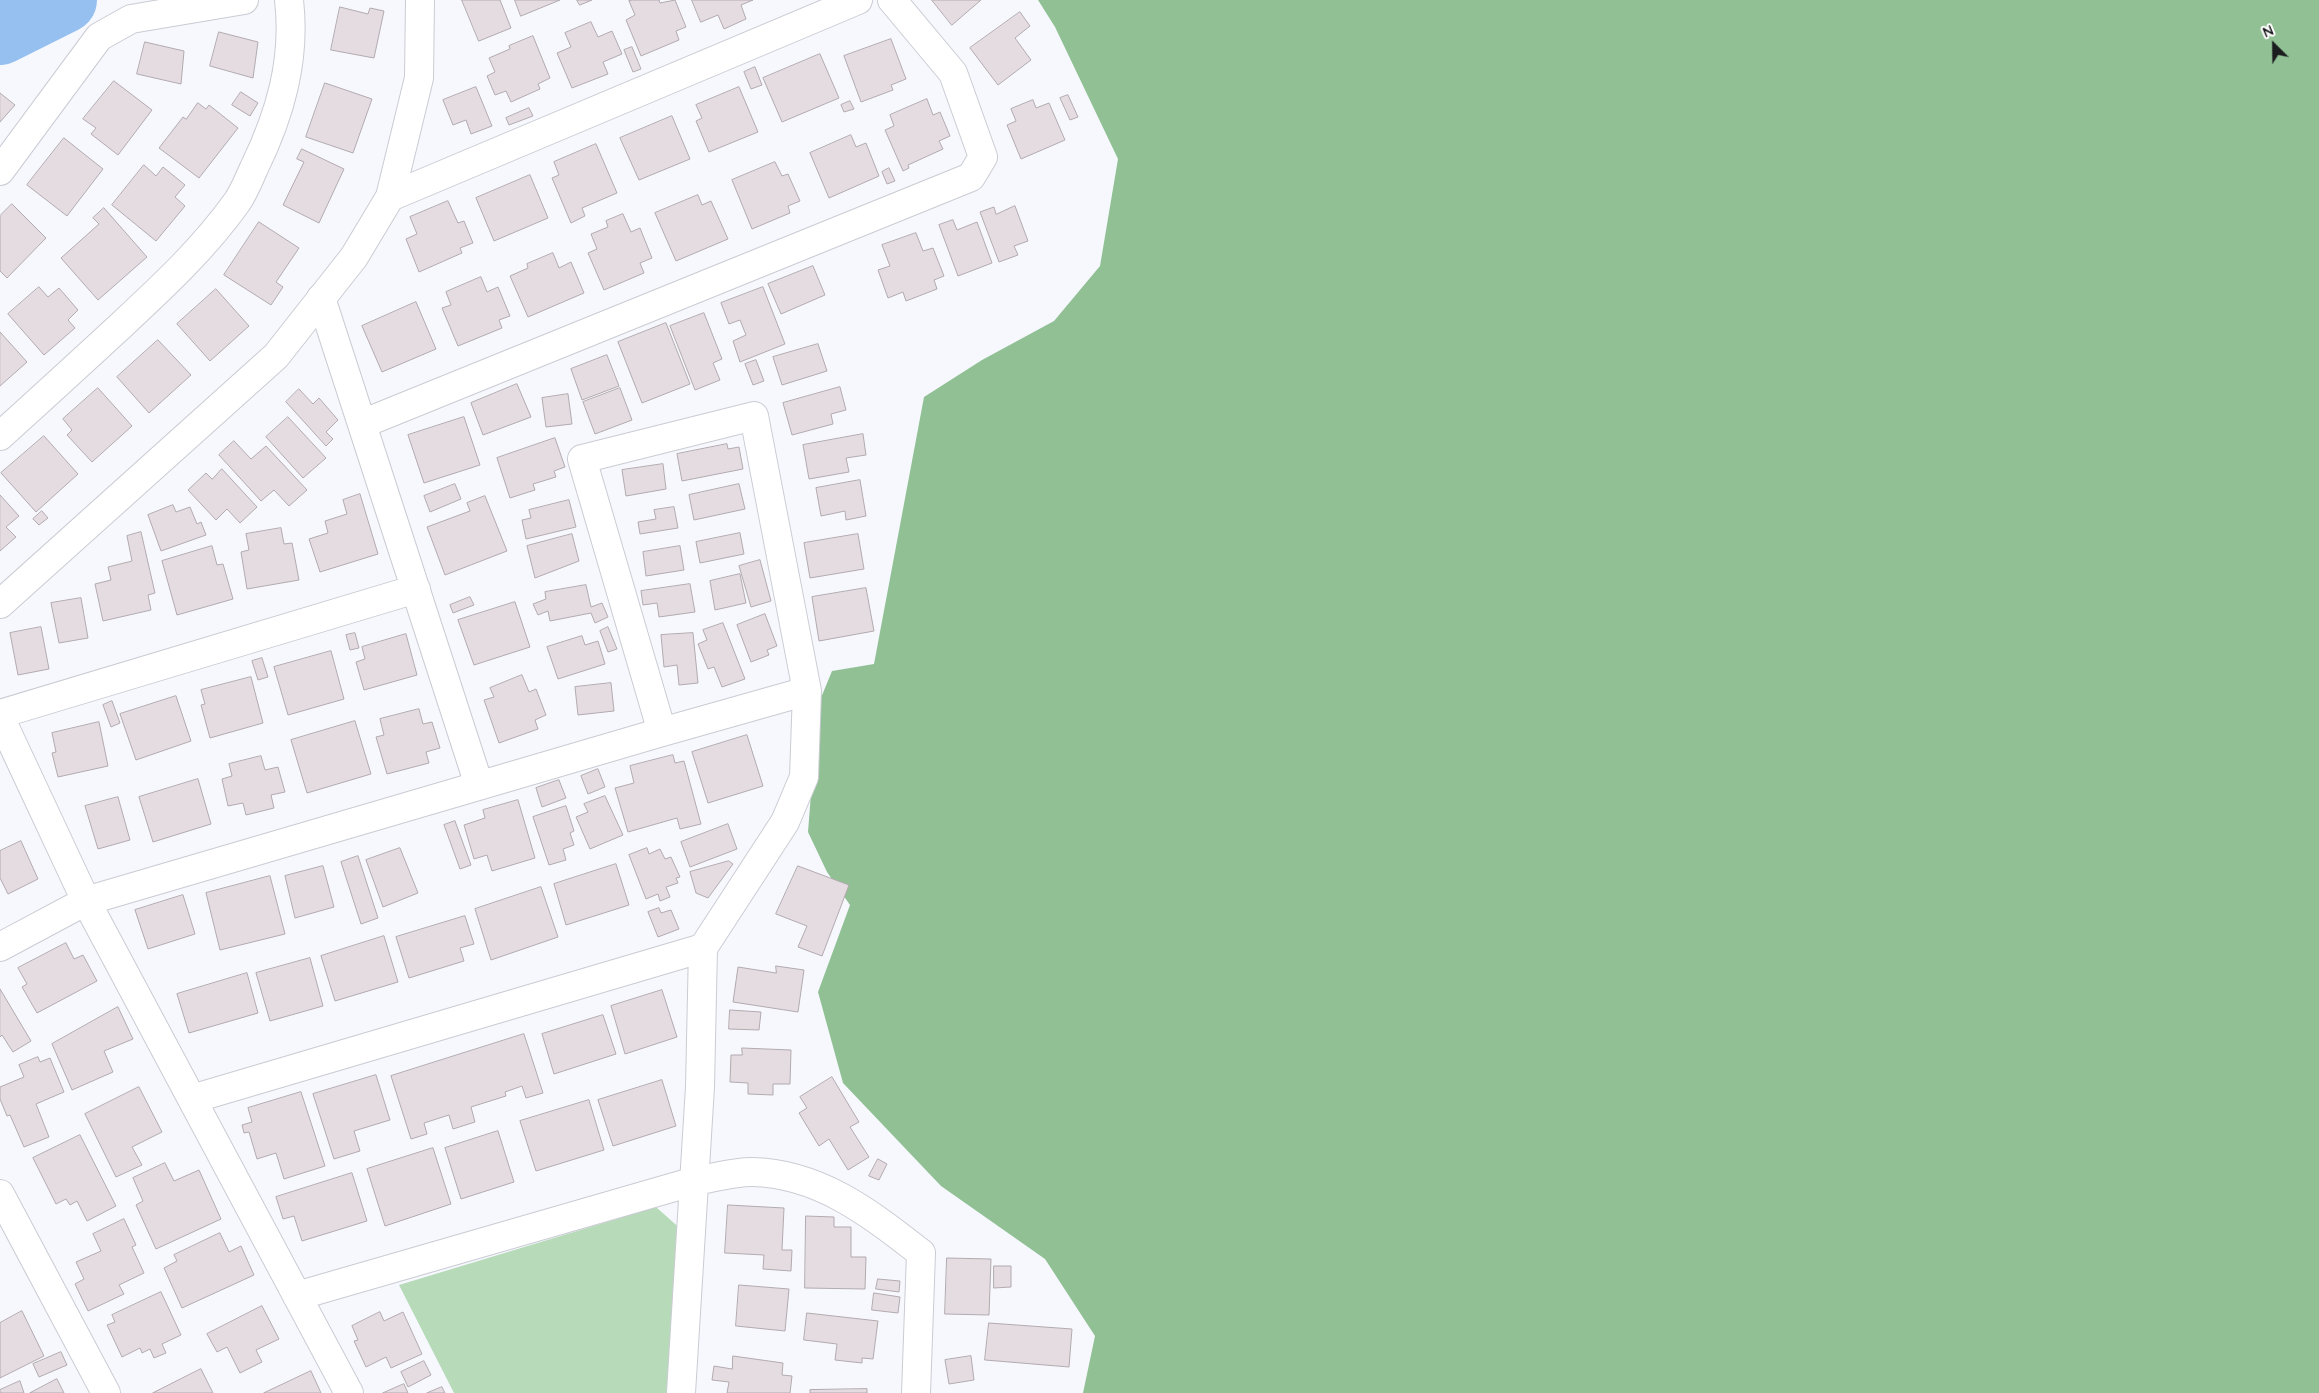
<!DOCTYPE html>
<html>
<head>
<meta charset="utf-8">
<style>
  body { margin:0 }
  #map { position:relative; width:2319px; height:1393px; overflow:hidden; background:#f6f8fe; font-family:Quicksand,sans-serif }
  canvas { display:block }
  .north { position:absolute; left:2249px; top:20px; width:50px; height:50px; -webkit-text-stroke:4px #fff; paint-order:stroke; rotate:337deg; font-size:14px; font-weight:700; line-height:20px; text-align:center; color:#1b1c1e }
  .north::after { content:''; display:block; margin:auto; width:18px; height:22px; background:#1b1c1e; clip-path:polygon(50% 0,100% 100%,50% 72%,0 100%) }
</style>
</head>
<body>
<div id="map">
<canvas width="2319" height="1393"></canvas>
<div class="north">N</div>
</div>
<script>
const ctx = document.querySelector('canvas').getContext('2d');
ctx.lineJoin = 'round';
function fill(path, color) { ctx.fillStyle = color; ctx.fill(path, 'evenodd'); }
function stroke(path, color, width, dash) { ctx.strokeStyle = color; ctx.lineWidth = width; ctx.lineCap = dash ? 'butt' : 'round'; ctx.setLineDash(dash || []); ctx.stroke(path); }
fill(new Path2D(`
  M0 0H31L0 18Z
  M656 1207 683 1231 672 1393H454L399 1285Z`), '#b7dab9');
fill(new Path2D(`
  M1038 0H2319V1393H1083L1095 1336 1045 1259 941 1186 843 1083 818 992 850 905 827 872 808 832 818 705 832 671 874 664 924 397 982 360 1054 321 1100 266 1118 159 1055 27Z`), '#90c094');
stroke(new Path2D(`
  M0 32 64 0`), '#95c0ef', 66);
const building = new Path2D(`
  M462 0H500L511 28 479 41Z
  M515 0H560L521 16Z
  M577 0H592L580 5Z
  M633 0H659L660 3 675 0 686 27 676 31 679 40 641 56 626 20 635 15 629 1Z
  M692 0H753L741 5 746 19 724 29 718 15 701 22Z
  M932 0H981L952 25Z
  M340 7 368 14 370 8 384 11 374 58 331 50Z
  M1020 12 1030 26 1015 38 1031 60 998 85 970 48Z
  M591 22 598 37 612 31 622 54 603 62 608 74 572 88 557 53 571 47 565 33Z
  M219 32 258 42 253 78 210 66Z
  M533 36 550 78 538 84 540 89 511 102 506 91 495 95 487 76 495 72 489 58 510 49 509 46Z
  M891 39 906 79 891 85 893 90 861 102 844 56Z
  M145 42 184 51 181 84 137 74Z
  M632 47 641 69 633 72 624 50Z
  M820 54 839 98 782 122 763 78Z
  M755 67 762 85 751 89 744 72Z
  M114 81 152 110 118 155 91 134 96 128 83 119Z
  M325 83 372 99 353 153 306 137Z
  M476 87 492 126 471 134 466 120 453 125 443 100Z
  M739 87 758 132 709 152 696 121 702 118 696 105Z
  M241 92 258 103 250 116 232 105Z
  M0 93 15 105 0 122Z
  M1068 95 1078 117 1070 120 1060 98Z
  M927 99 933 115 940 112 950 136 939 141 943 149 908 165 909 168 903 171 885 130 894 126 890 115Z
  M1033 100 1036 108 1049 103 1065 140 1021 159 1007 125 1016 121 1011 109Z
  M850 101 854 109 844 112 841 105Z
  M198 103 206 109 209 105 238 128 199 178 159 148 183 117 186 119Z
  M529 108 533 116 509 125 506 118Z
  M672 116 690 159 639 180 620 138Z
  M851 135 856 147 866 143 879 176 829 198 810 153Z
  M64 138 103 169 67 216 27 185Z
  M596 144 617 193 582 208 585 216 571 223 552 178 559 175 554 162Z
  M302 149 344 169 319 223 283 205 304 162 297 159Z
  M775 162 782 176 788 174 800 201 788 206 790 213 752 229 732 180Z
  M144 165 156 176 163 167 185 185 175 197 185 206 156 241 112 205Z
  M889 168 895 181 887 184 882 172Z
  M530 175 548 218 494 241 476 198Z
  M698 195 702 205 711 201 728 239 676 261 655 213Z
  M448 201 458 223 464 221 473 243 460 248 462 253 419 272 406 239 417 234 410 217Z
  M12 204 46 238 7 278 0 271V216Z
  M1015 206 1028 241 1014 246 1018 255 999 262 980 212 994 207 996 214Z
  M104 208 147 257 98 300 61 258 99 224 93 218Z
  M623 214 631 232 640 228 652 258 640 263 644 273 604 290 588 253 597 249 591 234 608 227 606 221Z
  M953 220 957 230 977 222 992 263 958 276 939 225Z
  M259 222 299 248 276 282 283 287 271 305 224 275Z
  M916 233 923 251 933 248 944 276 934 280 937 289 906 301 903 292 888 298 878 270 890 266 882 245Z
  M553 253 559 268 571 262 584 293 528 317 510 276 528 268 527 264Z
  M813 266 825 295 781 314 768 284Z
  M481 277 487 292 498 287 510 316 499 320 502 328 458 346 442 308 451 305 446 292Z
  M39 287 48 297 59 288 78 310 68 320 75 328 44 355 8 314Z
  M763 287 785 344 740 362 733 341 746 335 740 320 729 324 721 303Z
  M216 289 249 326 210 361 177 324Z
  M416 302 436 349 382 372 362 326Z
  M704 313 722 359 713 363 720 380 695 390 670 326Z
  M666 323 690 384 642 403 618 342Z
  M0 332 27 362 0 386Z
  M158 340 191 375 149 413 117 377Z
  M818 344 827 371 782 385 773 357Z
  M607 355 619 386 582 400 571 369Z
  M756 360 764 381 753 385 745 364Z
  M517 384 531 417 483 435 471 403Z
  M840 387 846 410 831 414 833 424 792 435 783 403Z
  M98 388 132 426 92 462 67 435 72 430 63 419Z
  M620 388 632 420 595 434 583 402Z
  M299 389 313 404 319 398 338 420 326 432 333 439 326 446 286 402Z
  M568 394 572 424 546 427 542 398Z
  M288 417 326 458 303 478 266 437Z
  M464 417 480 465 424 483 408 435Z
  M863 434 866 455 846 458 849 472 809 479 803 445Z
  M44 436 78 474 36 512 1 473Z
  M555 438 565 467 554 471 556 477 533 484 535 490 510 498 497 458Z
  M234 441 251 459 266 446 307 490 289 506 274 490 261 501 219 455Z
  M727 444 728 449 739 447 743 469 682 481 677 454Z
  M663 464 666 489 626 496 622 470Z
  M222 469 257 507 240 523 227 509 216 520 188 490 206 473 212 479Z
  M860 480 866 516 846 520 845 511 821 516 816 488Z
  M455 484 461 499 430 512 424 496Z
  M739 484 745 509 694 520 689 495Z
  M360 494 378 554 320 572 309 539 328 533 325 521 347 514 343 500Z
  M0 495 19 516 6 527 16 537 0 551Z
  M485 496 507 551 445 575 427 527 470 511 467 503Z
  M569 500 576 527 526 539 522 520 531 518 529 510Z
  M173 505 176 512 190 507 197 524 201 522 206 535 161 551 148 515Z
  M674 507 678 528 640 534 638 522 656 519 654 510Z
  M42 511 48 518 39 525 33 519Z
  M281 528 284 544 292 543 299 580 247 589 241 552 249 550 246 534Z
  M141 532 155 593 148 595 151 610 103 621 95 584 111 580 108 567 132 561 127 536Z
  M740 533 744 554 700 563 696 542Z
  M572 534 579 561 535 578 527 546Z
  M858 534 864 569 810 578 804 543Z
  M212 546 217 565 223 564 233 599 177 615 162 561Z
  M680 546 684 570 646 576 643 552Z
  M760 560 771 601 751 607 739 566Z
  M740 574 746 603 715 610 710 581Z
  M690 584 695 612 659 617 657 603 643 605 641 591Z
  M586 585 591 607 602 603 608 617 595 623 591 613 550 621 548 611 538 615 533 604 546 599 545 592Z
  M866 588 874 631 819 641 812 597Z
  M470 597 474 605 453 613 450 605Z
  M81 598 88 638 59 643 51 603Z
  M515 602 530 647 474 665 458 620Z
  M765 614 777 646 767 650 769 655 751 662 737 625Z
  M723 623 745 679 722 687 714 667 708 669 698 644 707 640 703 630Z
  M41 627 49 669 18 675 10 633Z
  M608 627 617 649 608 652 600 631Z
  M355 633 359 648 350 650 346 635Z
  M693 633 698 683 679 685 677 665 664 667 661 635Z
  M406 634 417 675 364 690 356 662 365 659 362 647Z
  M582 636 585 645 598 641 605 664 558 679 547 647Z
  M331 651 344 699 288 715 274 667Z
  M262 658 268 677 258 680 252 661Z
  M522 675 529 692 536 689 546 715 535 720 538 729 499 743 484 700 494 697 490 688Z
  M251 677 263 723 210 738 201 705 205 704 201 690Z
  M611 683 614 711 578 715 575 687Z
  M176 696 191 741 136 760 120 714Z
  M112 701 120 723 111 727 103 705Z
  M419 709 423 724 432 722 440 748 426 752 429 763 387 774 376 737 384 735 380 719Z
  M355 721 371 774 307 793 291 740Z
  M99 722 108 766 58 777 52 753 56 752 52 733Z
  M747 735 763 786 708 803 692 752Z
  M673 755 675 763 684 761 701 824 680 829 677 818 628 832 615 788 634 783 630 766Z
  M261 756 265 770 278 767 285 792 271 795 274 808 246 815 243 803 228 806 222 779 232 776 229 764Z
  M598 769 605 787 588 794 581 776Z
  M198 779 211 824 153 842 139 797Z
  M559 780 566 798 542 807 536 788Z
  M605 796 623 835 590 849 576 817 588 812 584 804Z
  M118 797 130 840 98 849 85 806Z
  M518 800 535 858 492 871 487 855 474 859 464 825 485 818 483 810Z
  M566 806 574 831 570 833 574 845 563 849 566 860 549 865 533 817Z
  M455 821 471 865 460 869 444 825Z
  M728 824 737 849 690 867 681 842Z
  M21 841 38 879 8 894 0 878V851Z
  M400 848 418 893 383 907 366 860Z
  M647 848 649 854 660 849 665 859 671 857 680 877 676 878 678 883 666 887 670 897 660 901 658 894 646 899 629 855Z
  M358 856 378 918 361 924 341 862Z
  M729 861 733 864 708 898 696 893 690 872Z
  M616 864 629 905 566 925 554 884Z
  M323 866 334 907 295 918 285 876Z
  M798 866 849 885 822 956 798 947 807 926 776 914Z
  M270 876 285 934 220 950 206 893Z
  M541 887 558 937 491 960 475 909Z
  M183 895 195 934 148 949 135 910Z
  M659 908 661 913 671 910 679 929 658 937 648 912Z
  M465 916 474 944 460 948 464 961 409 978 396 937Z
  M384 936 398 982 335 1001 321 956Z
  M66 943 74 959 83 955 97 981 37 1013 22 987 27 984 18 968Z
  M310 958 323 1006 270 1021 256 973Z
  M776 966 804 970 798 1012 733 1002 738 967 776 973Z
  M247 973 258 1013 189 1033 177 994Z
  M0 989 31 1041 13 1052 2 1035 0 1037Z
  M662 990 677 1037 625 1054 611 1006Z
  M118 1007 133 1039 104 1051 113 1072 72 1090 52 1044Z
  M730 1010 761 1012 759 1030 729 1029Z
  M603 1015 616 1054 554 1074 542 1034Z
  M524 1034 543 1093 526 1098 522 1086 505 1092 506 1096 471 1107 475 1122 453 1129 449 1115 424 1123 427 1134 411 1139 391 1076Z
  M742 1048 791 1050 790 1084H773V1095L748 1094V1083L730 1082 731 1055H742Z
  M38 1057 40 1062 50 1058 64 1092 36 1104 49 1137 24 1147 10 1115 7 1116 0 1099V1087L24 1077 19 1065Z
  M376 1075 390 1120 354 1131 360 1151 334 1159 313 1094Z
  M832 1077 859 1122 850 1127 869 1157 848 1170 829 1139 819 1146 799 1113 807 1108 800 1097Z
  M662 1080 676 1126 613 1146 598 1100Z
  M139 1087 162 1132 132 1147 142 1165 116 1177 85 1114Z
  M301 1092 325 1166 284 1179 276 1153 257 1159 249 1132 244 1133 242 1125 252 1122 248 1108Z
  M589 1100 604 1150 536 1171 520 1121Z
  M498 1131 514 1182 461 1199 445 1148Z
  M80 1135 116 1206 87 1221 77 1201 70 1205 66 1199 56 1204 33 1158Z
  M433 1148 451 1204 385 1226 367 1169Z
  M878 1159 887 1164 879 1180 869 1176Z
  M165 1163 174 1181 199 1170 221 1219 156 1249 136 1205 143 1201 133 1178Z
  M352 1173 367 1221 302 1241 294 1216 283 1219 276 1197Z
  M728 1205 784 1208 782 1250H792L791 1271 763 1269 764 1255 725 1253Z
  M806 1216 834 1217V1227H851V1257H866L865 1289 805 1288Z
  M124 1219 136 1245 132 1247 144 1273 119 1285 124 1294 88 1311 75 1284 84 1279 76 1262 101 1251 93 1234Z
  M220 1233 229 1252 241 1246 254 1275 182 1308 164 1268 177 1261 174 1255Z
  M947 1258 991 1259 989 1315 945 1314Z
  M994 1266H1011V1287L994 1288Z
  M878 1279 900 1281 899 1292 876 1289Z
  M739 1285 789 1289 785 1331 736 1326Z
  M161 1292 181 1335 162 1344 166 1353 154 1358 150 1349 142 1353 140 1348 122 1357 107 1325 115 1322 112 1315Z
  M874 1293 900 1297 898 1313 872 1310Z
  M262 1306 279 1339 256 1350 262 1362 240 1373 227 1347 217 1352 207 1334Z
  M22 1311 44 1356 0 1378V1323Z
  M380 1312 384 1321 403 1312 422 1354 391 1368 386 1357 366 1367 354 1341 358 1340 352 1326Z
  M807 1313 878 1321 873 1359 862 1358V1363L835 1360 837 1344 804 1340Z
  M989 1323 1072 1329 1069 1367 985 1360Z
  M61 1352 67 1365 39 1377 33 1364Z
  M733 1356 783 1363 782 1375 792 1376 790 1393H727L729 1382 712 1380 714 1366 732 1369Z
  M971 1356 974 1380 949 1384 945 1360Z
  M424 1361 431 1375 408 1387 401 1372Z
  M201 1369 213 1393H153Z
  M311 1371 321 1393H264Z
  M57 1379 64 1393H30Z
  M20 1381 24 1393H0V1390Z
  M404 1384 408 1393H383Z
  M442 1387 445 1393H427Z
  M867 1389V1393H810V1390Z`);
fill(building, '#e4dce0');
stroke(building, '#b2aaae', 1);
const street = new Path2D(`
  M0 171 99 37 131 19 244 0
  M390 197 858 0
  M321 298 479 785
  M362 424 971 177 983 157 953 73 892 0
  M0 436C39 401 77 366 115 331 159 290 202 251 237 202 244 192 249 179 254 168 280 115 296 60 289 0
  M0 714 416 589
  M0 717 86 901 349 1393
  M662 732 582 459 754 416 807 691 804 777 785 822 703 948 700 1087 681 1393
  M0 947 86 901 662 732 807 691
  M192 1099 703 948
  M0 1194 106 1393
  M297 1296 695 1181C713 1178 734 1172 752 1172 819 1173 871 1214 921 1253L916 1393`);
const secondary = new Path2D(`
  M0 604 276 356 354 257 390 197 419 78 420 0`);
stroke(street, '#caccd3', 30);
stroke(secondary, '#caccd3', 30);
stroke(street, '#fff', 28);
stroke(secondary, '#fff', 28);
</script>
</body>
</html>
